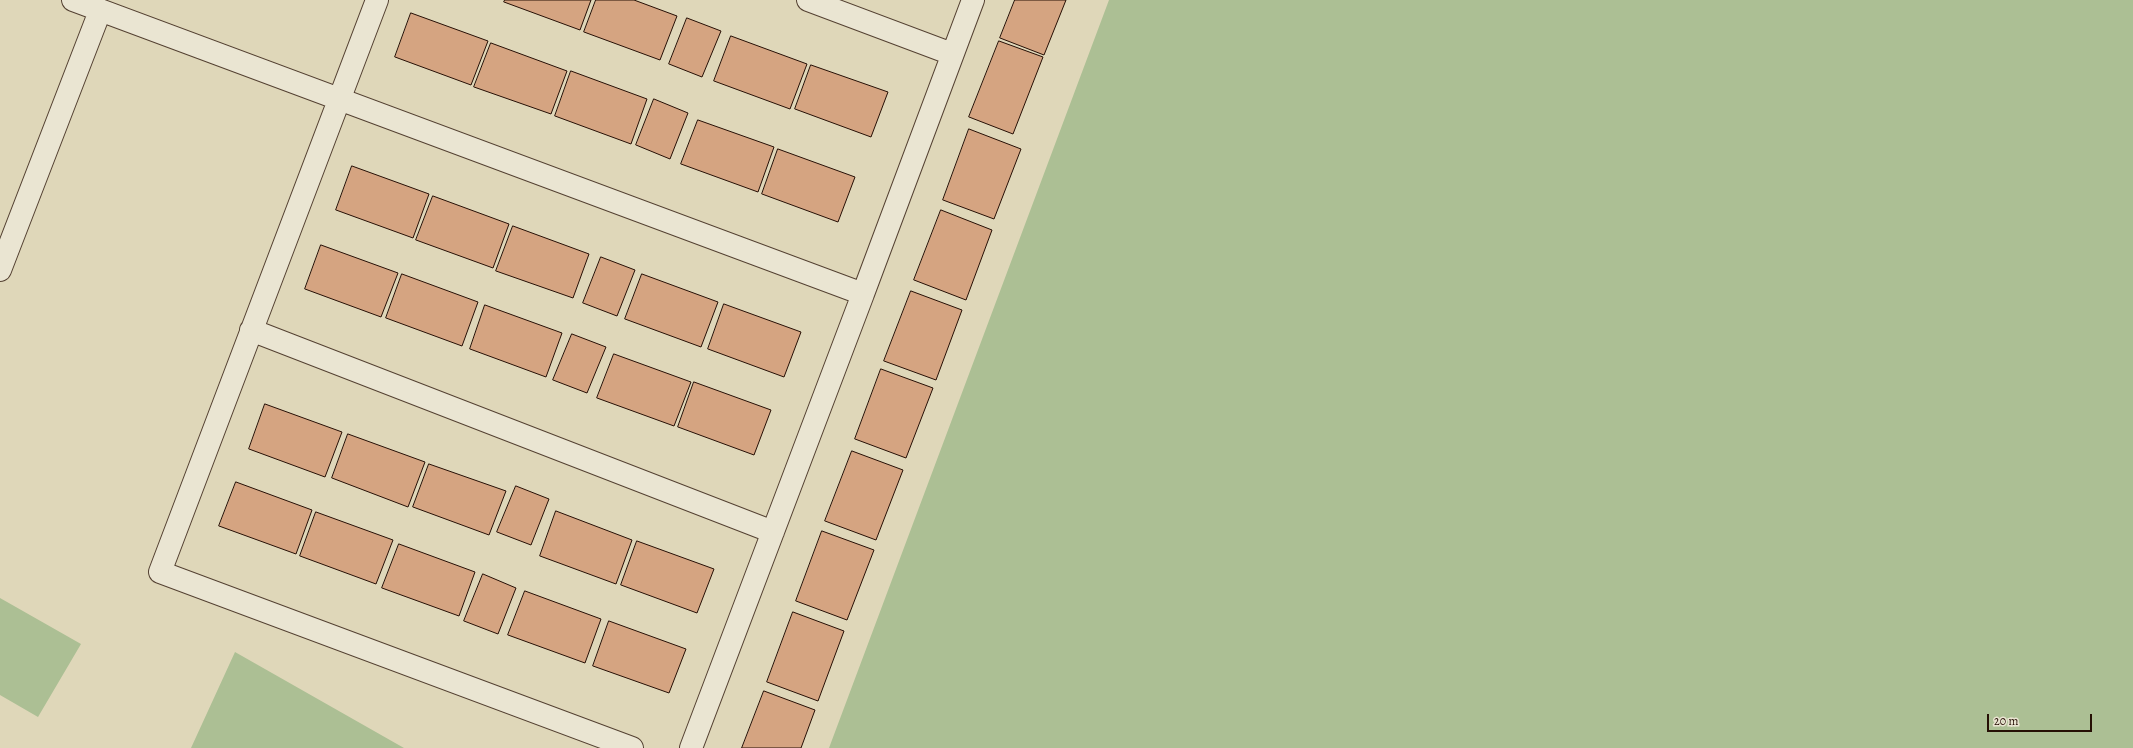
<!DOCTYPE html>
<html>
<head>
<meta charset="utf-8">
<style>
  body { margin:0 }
  #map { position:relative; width:2133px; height:748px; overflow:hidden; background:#dfd7b9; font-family:Alegreya,serif }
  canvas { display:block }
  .scale { position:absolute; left:1987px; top:714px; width:105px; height:18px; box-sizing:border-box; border:2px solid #260f05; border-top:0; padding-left:5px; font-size:12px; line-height:14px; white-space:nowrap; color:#260f05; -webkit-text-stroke:3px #eae5d2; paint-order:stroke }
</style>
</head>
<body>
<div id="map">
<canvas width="2133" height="748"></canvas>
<div class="scale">20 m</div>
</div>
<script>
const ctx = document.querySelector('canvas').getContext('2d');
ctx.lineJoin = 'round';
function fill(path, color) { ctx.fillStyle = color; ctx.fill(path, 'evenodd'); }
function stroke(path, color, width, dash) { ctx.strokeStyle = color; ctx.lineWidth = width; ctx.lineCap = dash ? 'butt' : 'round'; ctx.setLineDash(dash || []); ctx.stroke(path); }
fill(new Path2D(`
  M1109 0H2133V748H829Z
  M0 598 81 644 38 717 0 695Z
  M235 652 404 748H191Z`), '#acbf94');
const building = new Path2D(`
  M505 0H591L580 30 504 2Z
  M596 0H634L677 16 660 60 584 32Z
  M1015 0H1066L1044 55 1000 38Z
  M411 13 488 41 471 85 395 57Z
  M687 18 721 31 702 77 669 64Z
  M731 36 807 64 790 109 714 81Z
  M999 41 1043 57 1013 134 969 117Z
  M491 43 567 71 551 114 474 87Z
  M811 65 888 92 871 137 795 109Z
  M571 71 647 99 631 144 555 116Z
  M654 99 688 113 670 159 636 145Z
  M698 120 774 147 758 192 681 164Z
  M969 129 1021 149 994 219 943 200Z
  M778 149 855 177 838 222 762 194Z
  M352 166 429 194 413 238 336 210Z
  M433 196 509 224 493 268 416 240Z
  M941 210 992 230 966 300 914 280Z
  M513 226 589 254 573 298 496 271Z
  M321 245 398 273 381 317 305 289Z
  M601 257 635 270 617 316 583 303Z
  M402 274 478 302 462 346 386 318Z
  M642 274 718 302 701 347 625 319Z
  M911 291 962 310 936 380 884 361Z
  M724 304 801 332 784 377 708 349Z
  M485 305 562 333 546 377 470 349Z
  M572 334 606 347 587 393 553 380Z
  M614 354 691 382 674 426 597 398Z
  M881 369 933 388 906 458 855 439Z
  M694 382 771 410 754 455 678 427Z
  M265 404 342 432 325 477 249 449Z
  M348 434 425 462 408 507 332 478Z
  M852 451 903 470 876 540 825 521Z
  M429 464 506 491 489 535 413 507Z
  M236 482 312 510 296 554 219 526Z
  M516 486 549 499 531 545 497 532Z
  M556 511 632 540 616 584 540 556Z
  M316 512 393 540 376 584 300 556Z
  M822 531 874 550 847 620 796 601Z
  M637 541 714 569 697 613 621 585Z
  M399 544 475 572 459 616 382 588Z
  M483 574 516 588 498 634 464 621Z
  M525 591 601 619 585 663 508 635Z
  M793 612 844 631 818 701 767 682Z
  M609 621 686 649 669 693 593 666Z
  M764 691 815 710 801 748H742Z`);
fill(building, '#d5a481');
stroke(building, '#260f05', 1);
const minor = new Path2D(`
  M73 0 863 294 691 748
  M377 0 160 572 632 748
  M808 0 952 54
  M0 270 100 11
  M863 294 973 0
  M251 330 773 532`);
stroke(minor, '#544132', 24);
stroke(minor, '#eae5d2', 22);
</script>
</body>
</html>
